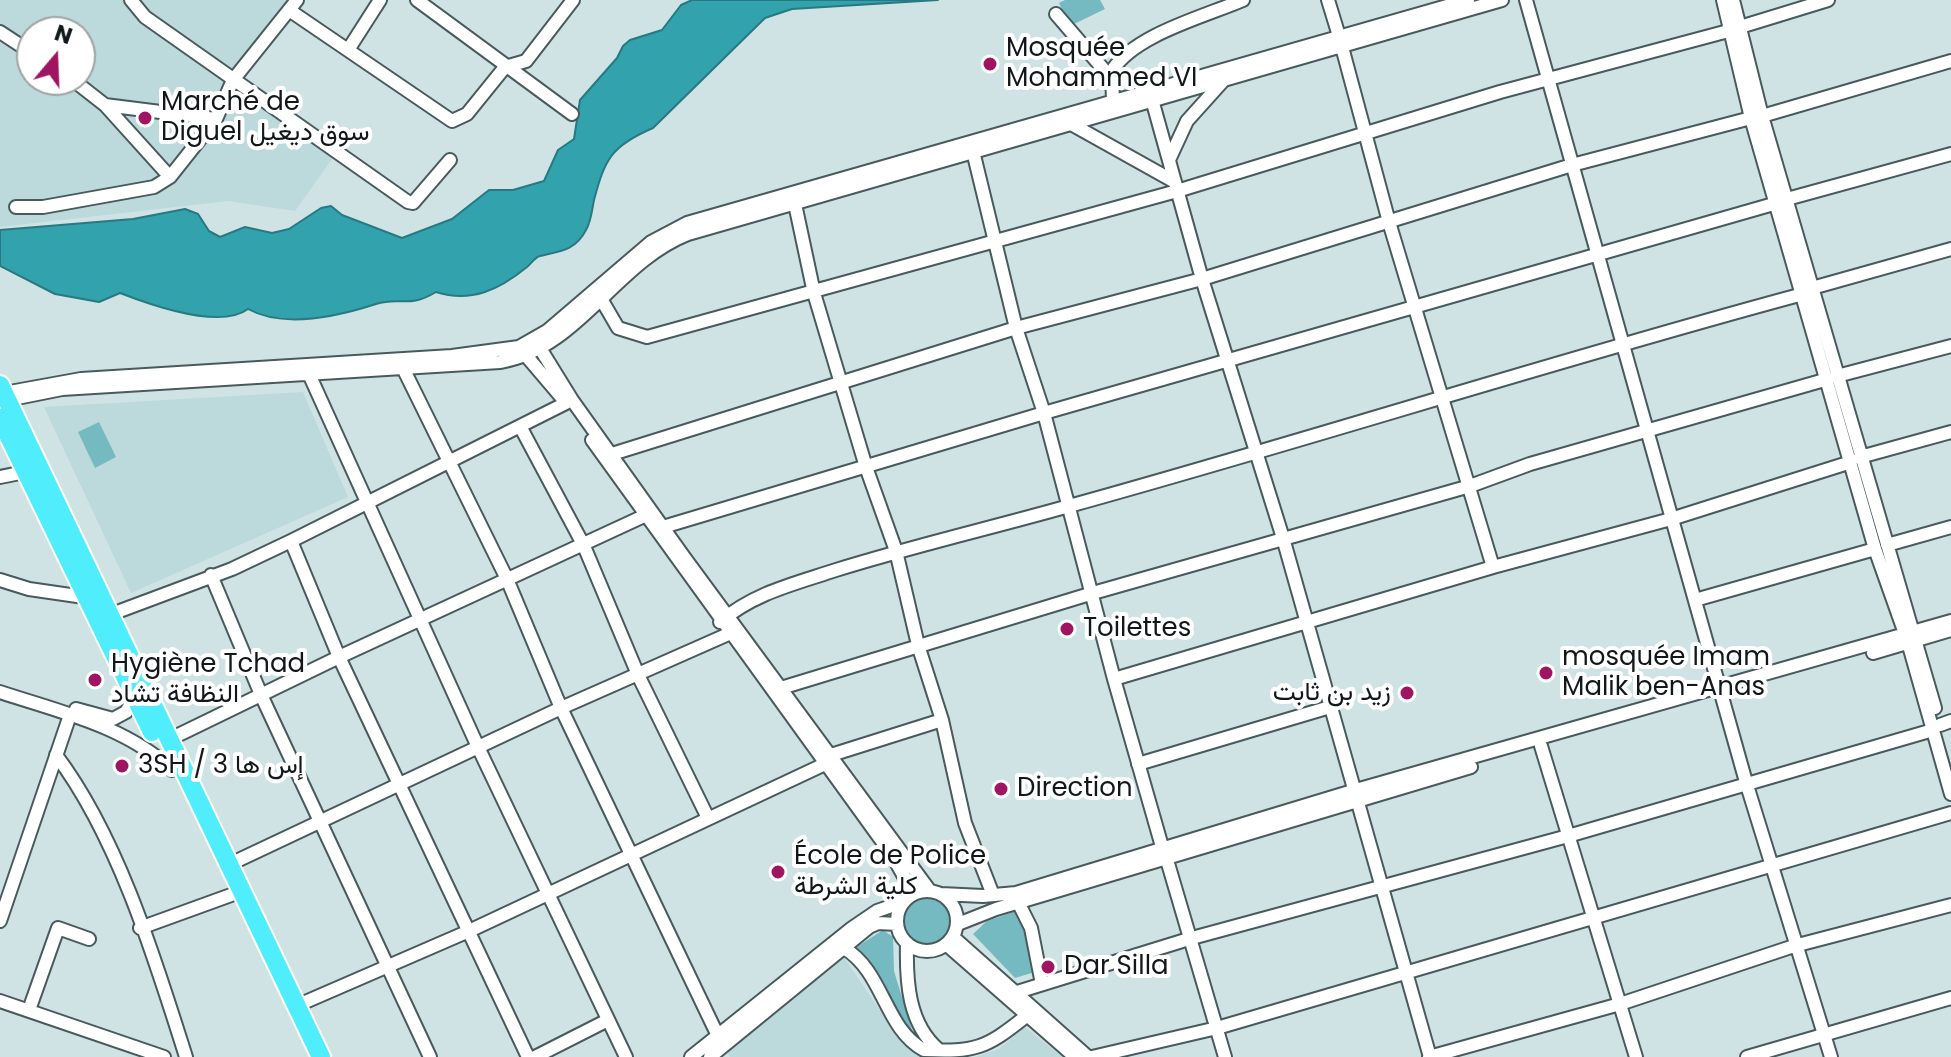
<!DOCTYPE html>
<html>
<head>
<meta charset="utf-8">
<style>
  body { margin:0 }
  #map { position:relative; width:1951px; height:1057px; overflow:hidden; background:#cfe3e5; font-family:Poppins,sans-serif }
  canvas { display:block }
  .north { position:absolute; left:16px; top:16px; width:80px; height:80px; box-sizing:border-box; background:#fff; border:2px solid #a0a3a3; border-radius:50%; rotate:19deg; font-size:22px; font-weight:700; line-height:32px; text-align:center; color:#111819 }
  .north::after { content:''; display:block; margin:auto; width:28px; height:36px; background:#a01561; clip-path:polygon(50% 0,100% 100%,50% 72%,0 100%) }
</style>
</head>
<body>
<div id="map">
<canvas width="1951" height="1057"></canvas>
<div class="north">N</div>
</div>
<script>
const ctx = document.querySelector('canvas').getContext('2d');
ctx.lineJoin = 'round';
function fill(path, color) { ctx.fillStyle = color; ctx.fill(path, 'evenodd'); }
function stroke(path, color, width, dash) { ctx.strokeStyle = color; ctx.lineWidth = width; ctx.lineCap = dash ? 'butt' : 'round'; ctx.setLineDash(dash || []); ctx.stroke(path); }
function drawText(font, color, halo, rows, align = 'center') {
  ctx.font = font + ' Poppins,Vazirmatn,sans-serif'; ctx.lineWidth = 8; ctx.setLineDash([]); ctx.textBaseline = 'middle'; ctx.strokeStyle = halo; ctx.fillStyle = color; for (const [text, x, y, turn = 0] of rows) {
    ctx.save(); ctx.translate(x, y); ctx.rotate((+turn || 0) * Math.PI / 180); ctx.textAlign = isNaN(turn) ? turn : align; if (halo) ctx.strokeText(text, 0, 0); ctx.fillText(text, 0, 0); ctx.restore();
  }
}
fill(new Path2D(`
  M0 0H288L236 75 337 152 295 211 228 201 0 227ZM32 32H80V80H32Z
  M303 392 348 497 131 593 44 407Z
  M843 956 896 1034 925 1056 938 1057H730L726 1049Z
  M1025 1027 1062 1057H975L999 1049Z`), '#bcd9dc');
fill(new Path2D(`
  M1065 0H1100L1105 9 1070 26 1059 3Z
  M99 422 116 457 95 468 78 432Z
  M904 922a24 24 0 1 1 48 0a24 24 0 1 1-48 0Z
  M1017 911 1028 936 1035 972 1015 978 973 934 987 921Z
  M883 930 893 937 894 971 915 1040 905 1032 869 963 855 948Z`), '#76bac1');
const water = new Path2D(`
  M692 0H938L792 9 765 18 653 128C611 146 605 159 594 200 592 210 591 222 586 230 575 251 560 251 540 256 535 257 531 264 527 267 499 290 471 303 436 292 408 309 401 296 376 304 339 316 284 329 248 309 220 330 151 305 120 293L99 302 55 294 0 266V230L133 219 185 209 198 214 209 231 220 237 245 227 272 233 289 229 321 208 331 206 342 215 402 238 452 219 489 190H513L544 181 558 150 574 139 580 100 617 58 623 46 630 40 662 30 681 5Z`);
fill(water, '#32a2ad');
stroke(water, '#287981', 2);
const minor = new Path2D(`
  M131 0 145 17 408 202 413 203 450 160
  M417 0 572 114
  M1328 0 1339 36
  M1526 0 1746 782 1831 1057
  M1723 0 1751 118 1875 549 1908 642 1951 794
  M1733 0 1762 116 1935 708
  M289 10 452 121 467 114 505 67 526 61 573 0
  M1056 14 1111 78
  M1740 27 1828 0
  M0 32 32 53
  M348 50 380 0
  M73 80 105 105 170 177
  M1151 96 1202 279 1283 538 1430 1057
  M1113 102 1112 71C1133 35 1206 16 1243 0
  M105 105 216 119
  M1762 116 1951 61
  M1073 125 1175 182
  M971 143 1016 328 1044 413 1114 679 1163 850
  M1169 160 1187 121 1223 81
  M1787 199 1951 154
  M795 204 814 293 866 467 896 551 918 645 942 720 965 823 993 895
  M16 207H43L154 187 170 177 216 119 233 80 297 0
  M1812 288 1951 249
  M600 297 618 328 647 337 1177 191 1500 92 1732 30
  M538 345 572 400 684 557 930 891
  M523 352 563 399
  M403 368 507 579 561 708 718 1036
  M309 374 478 747 626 1057
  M1837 376 1951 346
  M4 393 81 379 452 356 519 347 547 331 651 242 687 223 1468 0
  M7 400 62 389 500 362C578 349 616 262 688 234L1502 0
  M521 428 584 546 639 677 708 818
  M592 440 892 855 914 894
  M612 454 1016 328 1202 279 1572 165 1751 118
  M1860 457 1951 432
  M0 477 25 472
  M663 527 1044 413 1777 203
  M291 541 339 657 528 1057
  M1887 545 1951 527
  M1493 567 1671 519 1851 462
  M211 575 262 697 430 1057
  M0 580 29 589 84 597
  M1695 600 1875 549
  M109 615 232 569 291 541 566 403
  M720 622C754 593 794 584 836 570 913 546 991 528 1069 506 1315 438 1557 360 1803 294
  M1873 653 1951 630
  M1114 679 1493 567 1389 222 1342 47
  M781 688 1093 593 1470 486 1530 464 1828 379
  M0 692C60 712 126 726 172 770
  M76 709 113 719 126 712 134 699
  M1940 725 1951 721
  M168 740 339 657 644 516
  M1541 746 1636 1057
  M56 755C118 837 155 959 186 1057
  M831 755 942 720
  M1138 764 1330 707
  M1167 860 1225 1057
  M228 865 561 708 733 632
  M897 921a30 30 0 1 1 60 0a30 30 0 1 1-60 0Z
  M941 894 983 896 1016 893 1356 790 1951 621
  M1019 904 1031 928 1042 984
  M0 921 70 715
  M958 924 996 909 1471 767
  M140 928 231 895
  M953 937 1088 1057
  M907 943C906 981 908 1024 939 1050
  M947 945 1075 1057
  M844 948C884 972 884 1028 924 1050 975 1052 985 1049 1025 1017
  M1014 993 1192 938 1568 836 1933 730
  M0 1001 164 1057
  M296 1006 469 931 825 764
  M29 1010 58 928 89 939
  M535 1057 608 1020
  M691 1057 852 928 877 911 903 902
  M710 1057 869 927 878 923 897 924
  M1092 1057 1217 1028 1951 813
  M1429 1057 1620 1004 1794 946 1951 905
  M1747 1057 1951 998`);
const highway = new Path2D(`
  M0 385 321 1057
  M0 418 152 732`);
stroke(minor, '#495a5c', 16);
stroke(highway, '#fff', 22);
stroke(minor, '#fff', 12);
stroke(highway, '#50eefd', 18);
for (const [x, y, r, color] of [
  [990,64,8,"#a01561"],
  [145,118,8,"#a01561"],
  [1067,629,8,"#a01561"],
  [1546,673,8,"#a01561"],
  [95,680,8,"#a01561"],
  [1407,693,8,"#a01561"],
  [122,766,8,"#a01561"],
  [1001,789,8,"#a01561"],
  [778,872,8,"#a01561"],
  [1048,967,8,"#a01561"]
]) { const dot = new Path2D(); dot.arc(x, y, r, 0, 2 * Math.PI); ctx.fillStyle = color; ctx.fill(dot); stroke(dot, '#fff', 3); }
drawText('26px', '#111819', '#fff', [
  ["Mosquée",1006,49],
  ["Mohammed VI",1006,79],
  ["Marché de",161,103],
  ["Diguel سوق ديغيل",161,133],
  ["Toilettes",1083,629],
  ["mosquée Imam",1562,658],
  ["Malik ben-Anas",1562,688],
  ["Hygiène Tchad",111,665],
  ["النظافة تشاد",111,695],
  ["زيد بن ثابت",1391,693,"right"],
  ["3SH / 3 إس ها",138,766],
  ["Direction",1017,789],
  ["École de Police",794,857],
  ["كلية الشرطة",794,887],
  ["Dar Silla",1064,967]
], 'left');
</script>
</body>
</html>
